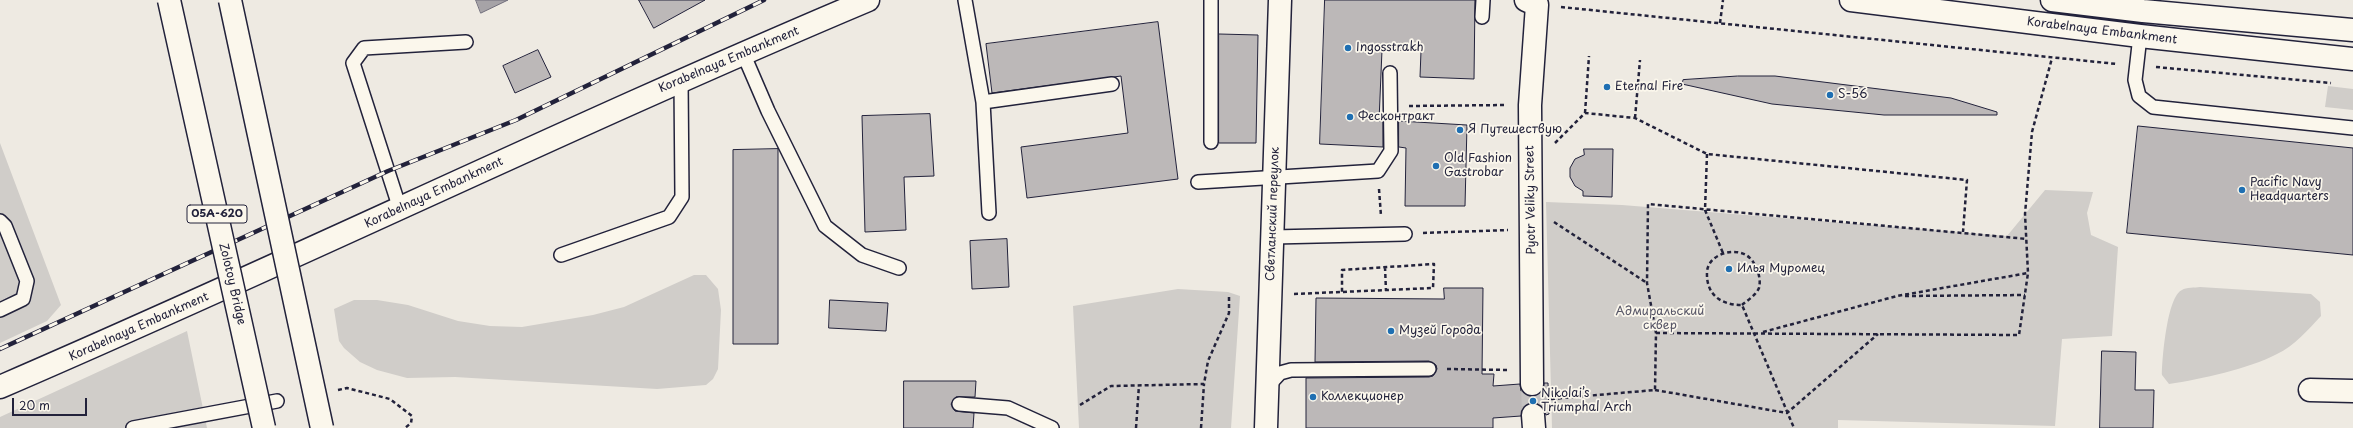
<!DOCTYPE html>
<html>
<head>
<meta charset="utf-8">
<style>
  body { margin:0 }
  #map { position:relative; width:2353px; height:428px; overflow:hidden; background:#eeeae2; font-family:"Playpen Sans",sans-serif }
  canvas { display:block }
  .scale { position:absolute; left:12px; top:398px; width:75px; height:18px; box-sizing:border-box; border:2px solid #22223b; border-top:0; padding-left:5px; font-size:12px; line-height:14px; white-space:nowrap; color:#22223b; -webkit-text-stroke:3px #fbf7ec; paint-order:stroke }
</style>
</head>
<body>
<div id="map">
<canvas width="2353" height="428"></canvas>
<div class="scale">20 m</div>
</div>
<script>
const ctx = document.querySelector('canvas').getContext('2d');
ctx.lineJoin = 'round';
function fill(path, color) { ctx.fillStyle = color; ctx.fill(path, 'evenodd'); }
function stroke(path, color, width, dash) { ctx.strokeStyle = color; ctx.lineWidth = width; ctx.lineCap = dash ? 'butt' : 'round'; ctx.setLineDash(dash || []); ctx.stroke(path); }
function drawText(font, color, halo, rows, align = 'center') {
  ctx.font = font + ' "Playpen Sans",sans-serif'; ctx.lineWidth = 3.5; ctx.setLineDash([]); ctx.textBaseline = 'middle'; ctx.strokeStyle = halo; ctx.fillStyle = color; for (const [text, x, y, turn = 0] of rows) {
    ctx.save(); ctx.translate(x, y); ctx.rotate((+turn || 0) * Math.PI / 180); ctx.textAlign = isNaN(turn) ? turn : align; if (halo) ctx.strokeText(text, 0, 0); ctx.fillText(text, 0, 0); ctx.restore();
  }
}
fill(new Path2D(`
  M2328 86 2353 89V110L2325 107Z
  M0 143 61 305 47 321 0 343Z
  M2045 190 2093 192 2087 213 2091 235 2118 247 2112 336 2062 339 2055 426 1838 420V428H1552L1546 202 1622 205 2007 236Z
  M694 275H706L718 289 721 310 718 369 713 379 706 385 657 389 455 377 407 378 377 370 360 362 344 348 339 341 334 309 354 300H377L408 305 458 321 490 326 522 327 593 315 624 307Z
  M2200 287 2311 294 2320 302 2321 316C2308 330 2294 346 2277 354 2248 369 2202 379 2169 384L2162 375C2162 360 2167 296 2182 290 2186 287 2195 288 2200 287Z
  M1178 289 1228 292 1240 296 1231 428H1079L1073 306Z
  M187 331 207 428H0V417Z`), '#d0cdc9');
const water = new Path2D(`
  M476 0H508L481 13Z`);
fill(water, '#a6a3a7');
stroke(water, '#716f7c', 1);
const building = new Path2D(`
  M639 0H705L654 28Z
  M1325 0H1475L1474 79 1420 77 1421 51 1382 50 1379 121H1383V147L1320 144Z
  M1158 22 1178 179 1027 198 1021 147 1128 133 1121 76 992 93 986 44Z
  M1219 34 1258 35 1256 143H1219Z
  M538 50 551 77 515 93 503 66Z
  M1738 76H1775L1951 98 1997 112V115H1884L1772 104 1682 84 1683 80Z
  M930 114 934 176 904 177 906 230 865 232 862 116Z
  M1399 121 1467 125 1465 206H1405L1406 148 1399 147Z
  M2138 126 2353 148V255L2127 233Z
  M778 149V344H733V150Z
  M1584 149H1613L1612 197 1583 196V191L1575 186 1570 177V168L1575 159 1584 155Z
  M1007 239 1009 287 972 289 970 241Z
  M1444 288H1483L1482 374H1494L1493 386 1520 384 1521 391 1532 396 1539 395 1543 390 1544 383H1548L1549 414 1546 415 1543 408 1539 404 1532 403 1526 405 1521 416 1493 418V428H1306V378L1429 377 1433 376 1437 369 1436 365 1429 361 1315 362 1316 298 1444 299Z
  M830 300 888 303 886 331 829 328Z
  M2102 351 2136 352 2135 390H2154L2153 428H2100Z
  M904 381H976L975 397H956L951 404 955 411 974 413 973 428H904Z`);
fill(building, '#bcb8b8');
stroke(building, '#22223b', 1);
stroke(new Path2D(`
  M1532 384 1533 415`), '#c5c2c1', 22, [22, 11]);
const lane = new Path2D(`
  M965 0 983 102 1112 84
  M1482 17 1483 0
  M2140 36 2135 80 2139 96 2153 107 2353 128
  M743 53 768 111 825 226 862 255 899 268
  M983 102 989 213
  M1211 142V0
  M1198 182 1378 171 1391 151 1390 73
  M400 209 353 63 364 48 466 42
  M0 221 5 226 27 281 23 299 0 310
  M1273 237 1405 234
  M561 255 669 217 682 197 681 80
  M1268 386 1280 373 1291 370 1429 369
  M959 404 1008 408 1052 428
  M133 428 277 401`);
const street = new Path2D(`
  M1526 0 1537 5 1530 105 1532 384
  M2310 390 2353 391
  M1533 415 1534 428`);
const secondary = new Path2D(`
  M1851 0 2140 36 2353 59
  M2052 0 2143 11 2353 30
  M0 387C291 262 576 123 868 0
  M1266 428 1280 0`);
stroke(lane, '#22223b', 16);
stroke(street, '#22223b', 25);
stroke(secondary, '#22223b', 25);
stroke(new Path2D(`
  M1561 7 2117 64
  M1720 23 1723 0
  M2156 67 2331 83
  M1409 106 1506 105
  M1585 113 1589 56
  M1635 118 1640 60
  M1555 143 1585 113 1635 118 1707 154 1967 180 1963 232
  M1707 154 1705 210 1723 253
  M1379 189 1381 216
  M1554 222 1647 283
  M1423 233 1508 230
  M1385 267 1386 291
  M1294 294 1433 288 1434 264 1342 270V293
  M1905 296 2025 295
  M1742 305C1748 300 1756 295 1759 288 1762 277 1755 260 1746 255 1732 247 1708 255 1707 272 1706 295 1721 305 1742 305L1794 428
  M1763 332 1897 296 2028 273
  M1656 333 2019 335 2028 273 2025 214 2032 132 2052 58
  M1447 369 1508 370
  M338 390 347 388 390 399 412 416 411 423 405 428
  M1655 390 1787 413 1878 334
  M1551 399 1655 390 1656 333 1647 283 1648 204 2027 239
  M1080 405 1111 386 1204 384 1208 361 1229 313V297
  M1136 428 1139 385
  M1201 428 1204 384`), '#22223b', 2.5, [4, 3]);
stroke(lane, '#fbf7ec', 13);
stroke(street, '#fbf7ec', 22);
stroke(secondary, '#fbf7ec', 22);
const rail = new Path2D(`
  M0 349 388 171 516 120 764 0`);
stroke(rail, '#22223b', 4.5);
stroke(rail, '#fbf7ec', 3, [9]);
const highwayBridge = new Path2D(`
  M169 0 264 428
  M230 0 322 428`);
stroke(highwayBridge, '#22223b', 25, []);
stroke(highwayBridge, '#fbf7ec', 22);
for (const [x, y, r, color] of [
  [1348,48,4,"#1f6fb2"],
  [1607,87,4,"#1f6fb2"],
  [1830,95,4,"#1f6fb2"],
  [1350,117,4,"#1f6fb2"],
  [1460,130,4,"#1f6fb2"],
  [1436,166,4,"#1f6fb2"],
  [2242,190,4,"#1f6fb2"],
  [1729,269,4,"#1f6fb2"],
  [1391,331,4,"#1f6fb2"],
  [1313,397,4,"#1f6fb2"],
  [1533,401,4,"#1f6fb2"]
]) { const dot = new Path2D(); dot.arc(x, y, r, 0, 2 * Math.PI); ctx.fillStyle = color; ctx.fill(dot); stroke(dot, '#fbf7ec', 1.5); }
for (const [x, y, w] of [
  [217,214,60]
]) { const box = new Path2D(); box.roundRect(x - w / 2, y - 9, w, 18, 3); ctx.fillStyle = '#fbf7ec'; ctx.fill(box); stroke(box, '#22223b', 1); }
drawText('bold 11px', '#22223b', null, [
  ["05А-620",217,214]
]);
drawText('12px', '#22223b', '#fbf7ec', [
  ["Korabelnaya Embankment",2102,31,7],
  ["Korabelnaya Embankment",729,60,-23],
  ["Korabelnaya Embankment",434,193,-25],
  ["Pyotr Veliky Street",1531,200,-91],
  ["Светланский переулок",1273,214,-88],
  ["Zolotoy Bridge",232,284,77],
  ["Korabelnaya Embankment",139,327,-24]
]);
drawText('12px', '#22223b', '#fbf7ec', [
  ["Ingosstrakh",1356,48],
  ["Eternal Fire",1615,87],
  ["S-56",1838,95],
  ["Фесконтракт",1358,117],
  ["Я Путешествую",1468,130],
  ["Old Fashion",1444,159],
  ["Gastrobar",1444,173],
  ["Pacific Navy",2250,183],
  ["Headquarters",2250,197],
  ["Илья Муромец",1737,269],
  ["Музей Города",1399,331],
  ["Nikolai’s",1541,394],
  ["Triumphal Arch",1541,408],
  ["Коллекционер",1321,397]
], 'left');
drawText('12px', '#565566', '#fbf7ec', [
  ["Адмиральский",1660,312],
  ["сквер",1660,326]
]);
</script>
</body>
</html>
